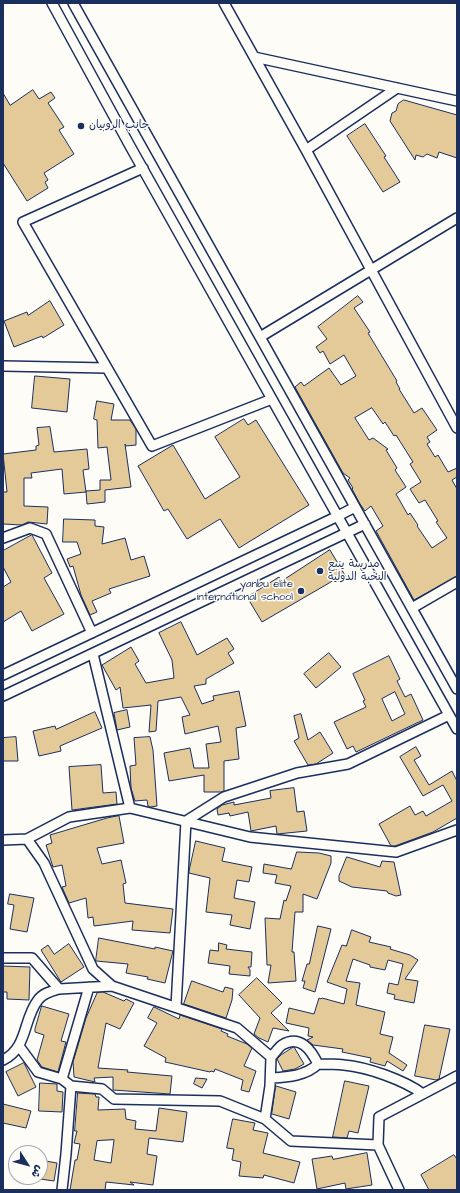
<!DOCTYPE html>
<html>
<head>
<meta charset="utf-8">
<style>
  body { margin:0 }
  #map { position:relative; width:460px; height:1193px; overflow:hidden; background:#fdfcf7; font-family:"Architects Daughter","Playpen Sans Arabic",sans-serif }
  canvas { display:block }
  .frame { position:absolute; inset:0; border:4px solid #1b2f5e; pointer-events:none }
  .north { position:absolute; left:8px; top:1145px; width:40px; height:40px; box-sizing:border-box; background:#fdfcf7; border:1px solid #a3aaba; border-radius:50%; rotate:126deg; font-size:11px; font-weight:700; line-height:16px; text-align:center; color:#1b2f5e }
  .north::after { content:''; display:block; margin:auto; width:14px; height:18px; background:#1b2f5e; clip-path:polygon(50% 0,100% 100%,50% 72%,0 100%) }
</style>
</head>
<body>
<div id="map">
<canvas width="460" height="1193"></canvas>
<div class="frame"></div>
<div class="north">ش</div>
</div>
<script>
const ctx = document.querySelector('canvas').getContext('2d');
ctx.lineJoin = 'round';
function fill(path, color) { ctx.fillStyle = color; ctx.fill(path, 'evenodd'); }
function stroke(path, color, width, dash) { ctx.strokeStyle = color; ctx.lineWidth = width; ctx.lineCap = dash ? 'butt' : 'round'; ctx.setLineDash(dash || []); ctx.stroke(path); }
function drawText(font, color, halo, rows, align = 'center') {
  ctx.font = font + ' "Architects Daughter","Playpen Sans Arabic",sans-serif'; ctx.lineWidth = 3; ctx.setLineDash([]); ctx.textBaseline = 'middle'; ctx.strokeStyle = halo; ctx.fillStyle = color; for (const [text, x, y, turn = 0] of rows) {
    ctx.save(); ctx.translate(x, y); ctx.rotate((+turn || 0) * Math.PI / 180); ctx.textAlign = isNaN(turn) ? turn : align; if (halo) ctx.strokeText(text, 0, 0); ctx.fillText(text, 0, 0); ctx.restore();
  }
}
const building = new Path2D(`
  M33 90 39 99 51 92 55 98 48 103 64 127 59 130 74 154 44 173 48 180 45 182 48 188 27 201 3 163V93L10 105Z
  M404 100 457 115V158L439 152 437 158 427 154 423 157 416 155 415 160 390 121 392 113 396 111 398 104Z
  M365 124 386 156 384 157 400 182 383 192 347 136Z
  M358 296 363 302 354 308 370 332 368 333 397 381 396 382 400 389H399L414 413 422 408 437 430 427 437 430 442 427 444 435 457 438 455 448 472 457 468V477L452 480 457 489V576L414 600 376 531 383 526 371 506 365 511 360 504 352 489 353 488 348 480 350 478 343 473 295 387 301 382 304 386 329 368 341 385 356 376 344 355 330 364 323 351 320 353 316 347 327 339 318 327ZM372 408 383 424 385 422 394 436 396 435 413 462 410 464 421 482 410 489 419 503 425 500 438 521 436 522 447 538 432 548 417 526 418 525 410 513 408 515 396 494 406 487 395 470 397 468 386 450 388 449 373 438 369 440 355 418Z
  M50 301 64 325 43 338 42 336 14 347 4 321 27 312 28 315Z
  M35 376 70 379 67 412 32 408Z
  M97 401 114 404 111 420H130L136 429V445L126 446 125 444 131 487 105 490V502L87 504 86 491 100 490V480H111L107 447 98 448 97 420 94 419Z
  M244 419 248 425 256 420 309 505 239 548 220 519 187 539 168 509 164 511 138 466 173 445 205 499 240 477 215 437Z
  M50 427 54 452 87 449 89 469 83 470 86 492 64 494 62 469 31 473 32 478H24V506L48 507 47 524 28 522 22 525 3 524V492H7L3 454 36 450V446L39 445 37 428Z
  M64 519 95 520V526L104 527 102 544 125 538 131 560 144 556 150 576 109 589 111 593 92 601 97 612 90 615 81 595 73 566 70 567 67 559 81 554 77 542H63Z
  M32 535 52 573 44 578 64 614 32 631 21 611 3 622V587L11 582 3 567V551Z
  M330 550 346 577 338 582 336 579 262 622 247 597 279 577 281 581Z
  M181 622 197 655 227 638 234 649 228 653 234 663 206 679V684L194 686 202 704 214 700 213 696 239 691 246 726 236 728 239 759 224 761V791L222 792H204V775L169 781 164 753 190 748 194 768H209L206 744 221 742 218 726 185 734 182 717 190 715 181 697 158 701 156 731 149 732 151 705 123 708 120 687 116 690 102 665 131 647 139 661 135 664 146 683 174 678 172 660 159 633Z
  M329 653 341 667 316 688 304 674Z
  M389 656 400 679 397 681 405 697 411 694 423 720 356 752 353 746 347 749 334 722 366 707 363 701 365 700 353 674ZM395 692 405 714 392 721 382 699Z
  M127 710 130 727 117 730 114 713Z
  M95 712 102 728 60 746 61 751 39 756 33 731 55 726 56 729Z
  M301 714 308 740 320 732 333 753 316 764 308 765 294 741 299 738 294 716Z
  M16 737 18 761H3V738Z
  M150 737 153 750 157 806 150 807 148 806 147 800 135 801 131 788 130 766 136 765 134 738Z
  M416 747 421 756 414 760 429 785 452 771 457 781V818L433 832 395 846H391L379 824 410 806 415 815 423 811 426 816 452 801 443 785 423 796 400 757Z
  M101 765 103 793 116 792 117 804 72 810 69 767Z
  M294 788 297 812 304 811 307 831 277 834 276 826 251 831 248 812 230 816 229 813 218 815 217 809 222 805 234 802V805L271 798 270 791Z
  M119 816 124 843 97 848 102 864 121 860 126 883 123 884 125 903 173 909 170 933 132 930 133 921 94 926 93 917 88 918 86 898 69 903 62 887 66 886 62 865 53 867 46 845 52 843 50 835 107 818Z
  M196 841 225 848 222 861 252 867 249 882 237 880 234 898 255 902 250 929 230 925 232 915 206 912 210 878 189 873Z
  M297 852 319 853 331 856V863L317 899 303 894V912H295L292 952H294L296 981 268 983 271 965H267L265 918 280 919 284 900 286 901 291 886 275 883 277 875 263 873 264 864 291 869Z
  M347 857 380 867 382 861 394 862 401 895 396 896 388 893 387 891 352 887 339 881V876Z
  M10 894 34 898 27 932 10 929 14 905 8 904Z
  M318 926 331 929 315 992 303 988 305 981H302L307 964H309Z
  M352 930 371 937 369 942 391 947 390 949 410 955 418 960 405 979 418 981 414 1003 394 999 395 995 387 993 389 983 398 985 403 964 388 960 385 970 370 967V965L353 959 346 981 360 983 356 1005 385 1012 380 1034 393 1037 389 1053 407 1065 403 1071 387 1061 385 1066 370 1062 371 1058 342 1052 343 1049 313 1045 307 1040 313 1037 308 1036 309 1028 286 1023 289 1008 314 1014 319 998 321 999 322 998 344 1004 347 989 327 982 342 945 346 946Z
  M99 938 155 949V947L173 951 165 983 147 979 148 977 126 973 128 964 96 961Z
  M219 943 227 945 226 949 252 952 251 967H248L250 970V976L229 974 230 966 208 963 210 950 218 951Z
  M69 944 84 967 61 982 41 950 48 945 54 954Z
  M3 966 30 967 29 1000 7 999V992H3Z
  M257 978 282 1003 271 1013 289 1031 273 1028 268 1042 259 1038 254 1034 260 1018 239 995Z
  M192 981 223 992 225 987 233 989 232 1000 226 1018 184 1004Z
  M103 992 124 1001 126 999 134 1003 120 1029 106 1023 98 1068 128 1070 127 1072 172 1076 170 1094 113 1090V1077L94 1078 95 1082 74 1077 73 1062 86 1018 97 993Z
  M42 1006 69 1014 61 1041 66 1042 58 1072 42 1067 37 1060 44 1035 35 1032V1029Z
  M154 1007 179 1019 180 1015 222 1029 221 1031 228 1034 227 1036 247 1044 252 1048 244 1066 256 1071 249 1092 241 1090 243 1080 215 1069 214 1072 211 1071 210 1072 165 1062 166 1058 144 1046 157 1023 148 1018Z
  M425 1025 450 1029 439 1079 436 1080 415 1076Z
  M294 1047 304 1064 295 1069 283 1071 277 1059 281 1055Z
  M24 1063 36 1087 18 1096 6 1072Z
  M196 1078 207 1079 202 1088 194 1084Z
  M345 1081 369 1086 358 1133 349 1131 347 1138 334 1137H333Z
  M40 1083 57 1084V1091L63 1092 62 1112 39 1111Z
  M276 1086 296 1092 289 1119 272 1114Z
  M78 1093 95 1094 96 1097H99L98 1110 125 1109 126 1119 136 1121 135 1129 156 1131 159 1108 187 1112 183 1142 149 1138 147 1154 157 1156 153 1185 130 1182 134 1185 106 1182 105 1190H70L75 1160H77L80 1144 74 1143 77 1131H75ZM114 1140 111 1163 94 1160 97 1141Z
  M3 1104 31 1111 26 1128 3 1123Z
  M233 1119 255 1123 253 1130 268 1133 263 1153 300 1162 294 1183 264 1175 263 1178 239 1176 241 1162 232 1160 234 1149 227 1148Z
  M367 1153 372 1185 346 1189 345 1183 317 1189 312 1159 332 1156 333 1159Z
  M454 1155 457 1159V1190H429L421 1175Z
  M40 1160 57 1163 54 1181 40 1179Z`);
fill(building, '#e4ca99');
stroke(building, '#1b2f5e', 1);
const street = new Path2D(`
  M52 3 130 146 457 729
  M73 3 457 689
  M224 3 306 150 457 428
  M254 57 457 101
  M306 150 397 88
  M143 168 23 222 152 446 272 399
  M260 337 457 218
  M3 366 107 368
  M3 538 30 528 46 534 92 633
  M412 608 457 582
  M93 654 130 808
  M3 675 338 516 355 507
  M3 696 365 524
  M27 839 69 817 130 808 250 837 396 852 457 830
  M3 840 27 839 44 863 93 969 112 986
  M3 958H32L59 989C52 991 43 993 38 1000 23 1019 28 1048 3 1060
  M59 989 112 986 237 1028 271 1057 270 1086 265 1119 291 1141 378 1145
  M176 1007 186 821 224 797 297 773 348 764 449 715
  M19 1046 38 1072 62 1079 89 987
  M271 1057C275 1053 278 1048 282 1045 300 1034 311 1050 318 1064
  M271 1078C287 1077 306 1076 318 1064 327 1064 335 1064 344 1065 367 1067 404 1080 423 1094
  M62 1079 71 1086 102 1089 114 1099 220 1101 265 1119
  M62 1190 66 1154 71 1086
  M399 1190 378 1145 379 1117 457 1076`);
stroke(street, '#1b2f5e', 12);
stroke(street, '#fdfcf7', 9);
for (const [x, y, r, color] of [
  [81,126,4,"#1b2f5e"],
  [320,571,4,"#1b2f5e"],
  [301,591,4,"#1b2f5e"]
]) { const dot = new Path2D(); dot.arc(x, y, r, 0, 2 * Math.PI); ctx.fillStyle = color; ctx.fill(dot); stroke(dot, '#fdfcf7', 1.5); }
drawText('11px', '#1b2f5e', '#fdfcf7', [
  ["جانب الروبيان",89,126],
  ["مدرسة ينبع",328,565],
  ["النخبة الدولية",328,578],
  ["yanbu elite",293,585,"right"],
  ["international school",293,598,"right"]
], 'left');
</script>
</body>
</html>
